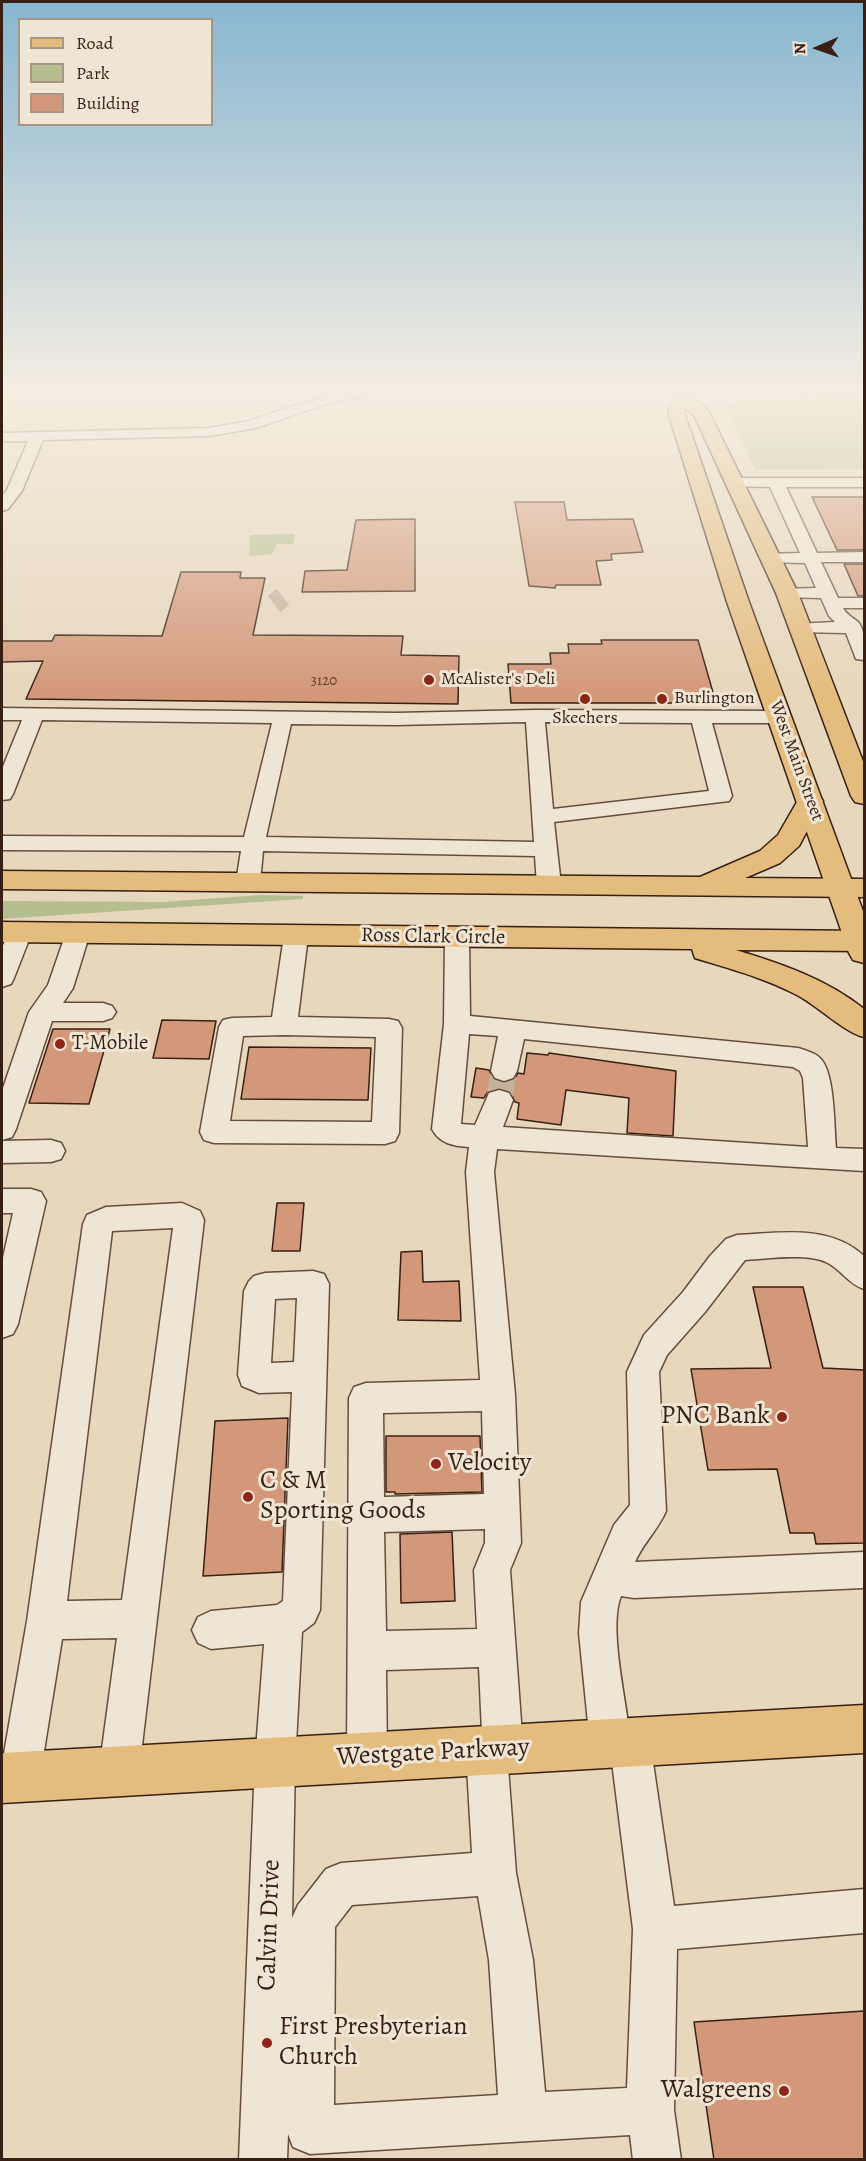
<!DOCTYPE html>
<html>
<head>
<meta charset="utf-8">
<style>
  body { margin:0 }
  #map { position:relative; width:866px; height:2161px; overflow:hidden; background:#e7d7bd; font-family:Alegreya,serif }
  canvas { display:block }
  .frame { position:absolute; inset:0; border:3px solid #381f13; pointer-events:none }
  .legend { position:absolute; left:18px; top:18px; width:195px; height:108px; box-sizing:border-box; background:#efe5d4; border:2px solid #a69687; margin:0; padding:8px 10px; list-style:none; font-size:18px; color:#381f13 }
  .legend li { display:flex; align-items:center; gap:12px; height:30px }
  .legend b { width:30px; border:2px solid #a69687 }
  .north { position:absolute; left:788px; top:18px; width:60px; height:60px; -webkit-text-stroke:4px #efe5d4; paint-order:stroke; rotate:268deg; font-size:16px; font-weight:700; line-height:24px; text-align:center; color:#381f13 }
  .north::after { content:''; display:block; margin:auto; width:21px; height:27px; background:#381f13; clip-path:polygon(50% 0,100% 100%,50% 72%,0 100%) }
</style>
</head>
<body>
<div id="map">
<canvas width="866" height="2161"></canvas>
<div class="frame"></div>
<ul class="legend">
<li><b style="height:8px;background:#e4bc7e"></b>Road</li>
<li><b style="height:16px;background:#b6be90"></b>Park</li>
<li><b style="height:16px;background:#d3987a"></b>Building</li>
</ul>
<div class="north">N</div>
</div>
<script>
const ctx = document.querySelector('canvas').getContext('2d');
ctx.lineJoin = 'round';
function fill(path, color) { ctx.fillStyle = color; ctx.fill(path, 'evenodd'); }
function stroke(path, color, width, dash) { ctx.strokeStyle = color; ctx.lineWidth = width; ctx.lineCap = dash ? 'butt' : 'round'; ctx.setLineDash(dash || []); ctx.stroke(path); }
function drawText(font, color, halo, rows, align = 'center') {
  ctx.font = font + ' Alegreya,serif'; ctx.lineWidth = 6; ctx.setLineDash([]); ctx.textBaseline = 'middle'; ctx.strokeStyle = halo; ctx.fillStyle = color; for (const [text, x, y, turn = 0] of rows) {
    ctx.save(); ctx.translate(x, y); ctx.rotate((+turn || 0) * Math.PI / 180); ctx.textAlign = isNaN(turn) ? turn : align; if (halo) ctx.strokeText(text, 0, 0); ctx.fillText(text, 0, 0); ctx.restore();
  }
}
fill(new Path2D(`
  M864 396V469L756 470 724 405 746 398Z
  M295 534 293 544H277L272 554 249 556 250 535Z
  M261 895 303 896V899L2 919V901L163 902Z`), '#b6be90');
const building = new Path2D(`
  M812 497H864V550H837Z
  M515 502H564L567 520 633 519 643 552 611 554 612 560 596 561 601 585H556L555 588 529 586Z
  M415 519V591L302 592 305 571 347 570 356 520Z
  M844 564H864V596H858Z
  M181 572H241L240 578H265L253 635 403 636 401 655 459 656 458 704 26 699 43 661 2 662V641H52L55 635 162 636Z
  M601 640H698L716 703H511L508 664H551L550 653H569L568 644H602Z
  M162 1020 216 1021 209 1059 153 1058Z
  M53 1029H110L89 1104 29 1103Z
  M249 1047 371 1048 368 1100 241 1099Z
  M527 1053 548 1055 549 1053 676 1071 673 1136 627 1133 629 1098 566 1090 561 1125 517 1119 519 1103 515 1102 510 1091 498 1088 488 1091 484 1098 471 1097 476 1068 489 1070 493 1079 505 1083 514 1080 518 1073 524 1074Z
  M277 1203H304L300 1251H272Z
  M422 1251 423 1282 459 1281 461 1321 398 1320 401 1252Z
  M753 1287H803L823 1368 864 1370V1543L816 1544 814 1533H790L777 1469 708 1470 691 1369 771 1368Z
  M288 1418 282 1572 203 1576 215 1421Z
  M386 1436H480L482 1492 395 1494V1492H386Z
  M452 1532 455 1601 401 1603 400 1534Z
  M864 2011V2160H714L694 2022Z`);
fill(building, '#d3987a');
stroke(building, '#381f13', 1.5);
stroke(new Path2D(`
  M274 604 283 597`), '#c4b29b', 20, [20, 10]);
stroke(new Path2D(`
  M499 1100 504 1071`), '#c4b29b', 26, [26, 13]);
const minor = new Path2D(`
  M340 393H367L366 396 326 404 256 428 209 436 43 440 22 491 8 509 2 511V496L7 490 28 441H2V433L209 428 249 421 318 398Z
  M735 478H864V487H786L817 553 864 552V562H821L838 598H864V608H843C847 615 852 617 858 622 866 631 864 648 864 660L856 659 846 633 795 632 792 628 795 624 835 622 829 616 821 598 781 597 778 593 781 589 816 588 805 563 764 562 762 558 764 554 800 553 770 487 730 486 727 483 730 480Z
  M2 708 396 713 535 710 780 711 787 713 790 717 787 721 780 723H712L732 796 729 801 554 822 561 885 557 890 549 892 541 890 537 885 535 856 263 851 260 882 256 887 248 889 240 887 236 882 241 851 2 850V836L244 837 272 723 42 720 13 794 10 799 2 800V769L22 720H2ZM526 722 534 842 266 837 291 724 396 725ZM545 722 692 723 709 791 553 809Z
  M20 924 29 926 32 932 14 978 11 984 2 987V948L11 926Z
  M78 925 87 927 90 933 73 988 63 1003H103L112 1006 116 1012 112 1018 103 1021H52L16 1129 12 1137 2 1140V1091L29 1012 48 985 66 933 69 927Z
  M296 928 305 930 308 936 298 1017 389 1019 398 1021 402 1028 399 1133 395 1141 385 1144 214 1143 204 1140 200 1132 219 1027 223 1020 232 1018 272 1017 284 936 287 930ZM284 1035 376 1037 372 1122 230 1121 243 1036Z
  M457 929 466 931 469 937 470 1016 798 1048C805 1050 815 1053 820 1058 835 1072 834 1127 836 1148L864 1149V1171L497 1149 494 1172 515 1395 521 1543 510 1570 523 1749 517 1763 508 1767 516 1873 533 1960 545 2092 627 2088 633 1929 612 1762 596 1757 590 1743 579 1633 581 1602 614 1525 630 1505 627 1372 644 1335 683 1292 710 1256 726 1239 737 1235C781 1233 829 1224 864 1256V1289C848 1284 841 1269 826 1262 805 1253 767 1259 745 1260L705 1312 667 1355 659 1372 666 1511C658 1530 643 1543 635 1562L864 1552V1588L634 1598 621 1596C609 1624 624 1691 628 1723L644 1728 650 1742 674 1906 864 1889V1933L677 1949 674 2110 681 2160H633L630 2135 310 2154 293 2147 288 2134 287 2160H239L255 1763 264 1644 211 1649 198 1643 192 1630 198 1617 211 1611 277 1605 283 1601 292 1392 259 1393 242 1386 238 1375 244 1291 249 1281 254 1276 265 1273 313 1271 324 1274 329 1284 320 1610 314 1623 302 1632 295 1763 292 1918 298 1905 326 1869 341 1863 472 1853 466 1750 472 1736 482 1732 479 1667 386 1670 387 1757 381 1771 367 1777 353 1771 347 1757 349 1398 354 1387 366 1383 480 1380 466 1172 469 1147C454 1146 440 1144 432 1129L444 1024 445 937 448 931ZM469 1034 498 1036 491 1071 495 1078 504 1081 513 1078 517 1071 524 1039 793 1067 800 1071 803 1078 808 1147 503 1127 513 1100 509 1093 499 1090 489 1093 475 1125 461 1124ZM297 1298 294 1362 271 1363 275 1299ZM482 1411 484 1494 384 1497 383 1413ZM485 1529V1543L474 1570 477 1629 386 1631 384 1532ZM478 1896 489 1960 498 2095 334 2105 335 1927 352 1905Z
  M51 1140 61 1143 65 1151 61 1159 51 1162 2 1163V1141Z
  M2 1189H31L41 1192 46 1201 18 1324 13 1334 2 1338V1262L13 1213H2Z
  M182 1203 200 1211 204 1220 139 1771 133 1785 119 1791 105 1785 99 1771 117 1638 62 1639 40 1776 34 1790 20 1796 6 1790 2 1781V1765L27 1621 83 1224 87 1215 106 1207ZM173 1228 122 1600 67 1601 112 1231Z`);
const major = new Path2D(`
  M674 393H690L709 412 798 593 864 764V804L855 802 851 796 776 593 694 415 686 409 684 412 749 602 864 914V963L853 960 849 953 727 602 668 412 675 398Z
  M864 1705V1753L2 1803V1753Z`);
const highway = new Path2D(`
  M810 793 819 795 823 801 799 846 780 863 745 878 864 879V897L2 889V871L700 877 760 851 778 835 801 795Z
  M2 922 864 931V951L736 950C782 964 826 979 864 1009V1037C845 1033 818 1006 797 995 765 978 730 969 695 958L692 949 2 942Z`);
stroke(minor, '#644d3e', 3);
stroke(major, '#381f13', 3);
stroke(highway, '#381f13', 3);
fill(minor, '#efe5d4');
fill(major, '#e4bc7e');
fill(highway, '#e4bc7e');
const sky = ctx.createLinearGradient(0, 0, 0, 696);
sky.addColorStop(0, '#87b6d0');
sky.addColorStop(0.56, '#f4ede1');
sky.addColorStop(1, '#f4ede100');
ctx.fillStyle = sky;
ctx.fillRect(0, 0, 866, 696);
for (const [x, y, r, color] of [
  [429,680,6,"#8f2418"],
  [585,699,6,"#8f2418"],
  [662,699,6,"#8f2418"],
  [60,1044,6,"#8f2418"],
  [782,1417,6,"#8f2418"],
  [436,1464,6,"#8f2418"],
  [248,1497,6,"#8f2418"],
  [267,2043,6,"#8f2418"],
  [784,2091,6,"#8f2418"]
]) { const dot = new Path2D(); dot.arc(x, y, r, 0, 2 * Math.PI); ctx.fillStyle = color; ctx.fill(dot); stroke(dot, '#efe5d4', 2); }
drawText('15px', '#5f3d2d', null, [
  ["3120",324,681]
]);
drawText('18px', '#381f13', '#efe5d4', [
  ["McAlister's Deli",441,680],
  ["Burlington",674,699],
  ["Skechers",585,719,"center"]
], 'left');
drawText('18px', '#381f13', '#efe5d4', [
  ["West Main Street",796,761,70]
]);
drawText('21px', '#381f13', '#efe5d4', [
  ["Ross Clark Circle",433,937,1]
]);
drawText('21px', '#381f13', '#efe5d4', [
  ["T-Mobile",72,1044]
], 'left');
drawText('26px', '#381f13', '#efe5d4', [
  ["PNC Bank",770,1417,"right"],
  ["Velocity",448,1464],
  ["C & M",260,1482],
  ["Sporting Goods",260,1512],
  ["First Presbyterian",279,2028],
  ["Church",279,2058],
  ["Walgreens",772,2091,"right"]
], 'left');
drawText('26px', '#381f13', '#efe5d4', [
  ["Westgate Parkway",433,1753,-3],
  ["Calvin Drive",270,1925,-88]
]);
</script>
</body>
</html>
